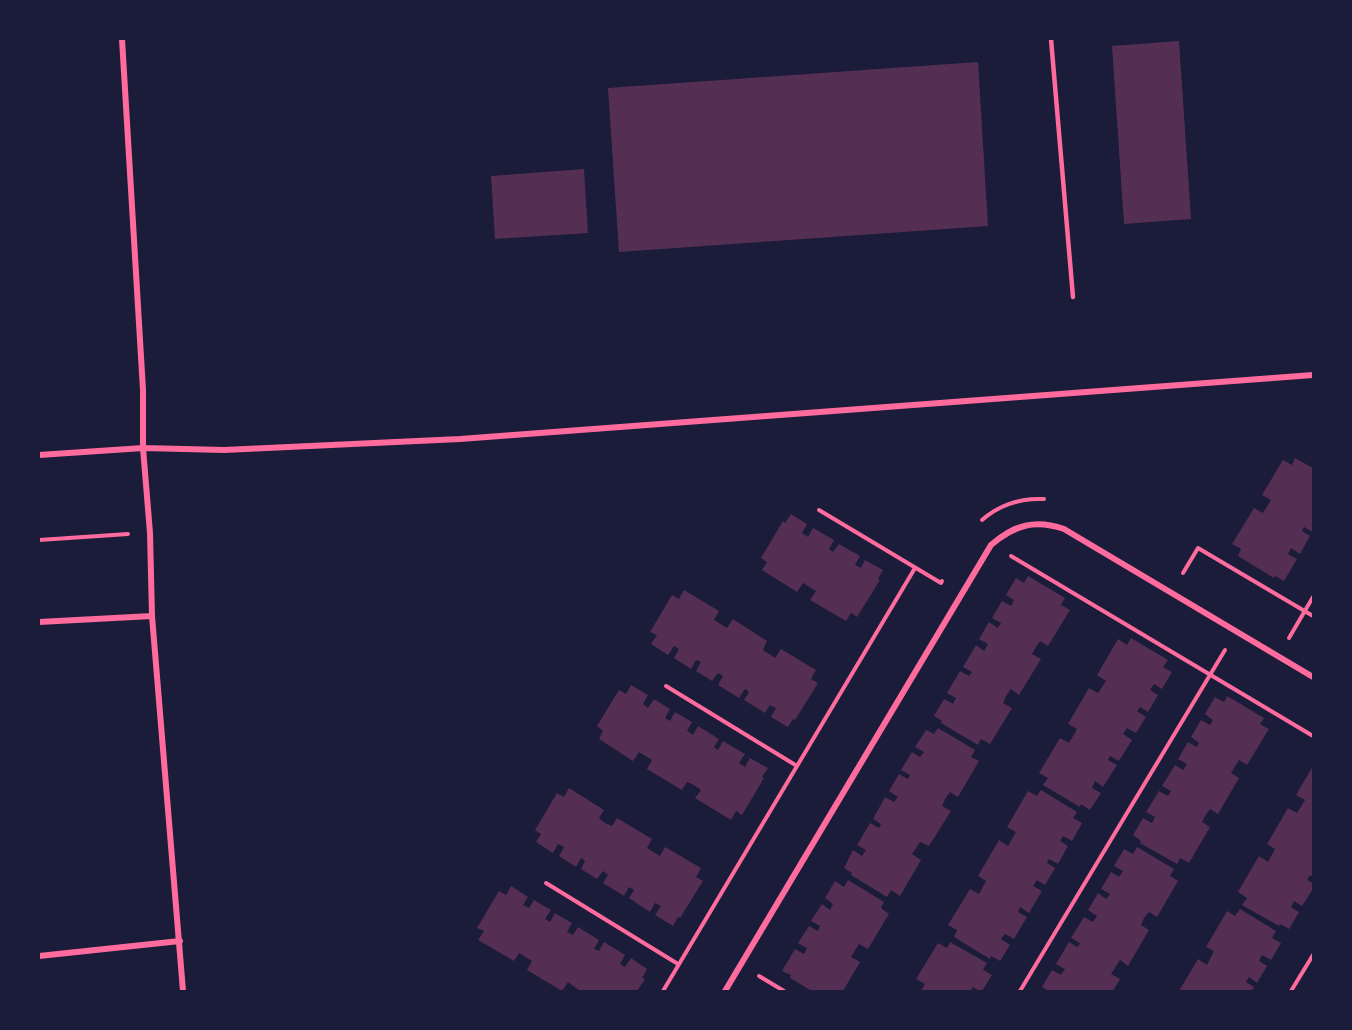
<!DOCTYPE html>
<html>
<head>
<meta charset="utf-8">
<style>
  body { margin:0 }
  #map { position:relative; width:1352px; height:1030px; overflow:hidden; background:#1b1b3a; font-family:"PT Sans Narrow",sans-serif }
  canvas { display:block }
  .frame { position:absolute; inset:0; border:40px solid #1b1b3a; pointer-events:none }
</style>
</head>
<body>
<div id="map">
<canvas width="1352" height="1030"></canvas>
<div class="frame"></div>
</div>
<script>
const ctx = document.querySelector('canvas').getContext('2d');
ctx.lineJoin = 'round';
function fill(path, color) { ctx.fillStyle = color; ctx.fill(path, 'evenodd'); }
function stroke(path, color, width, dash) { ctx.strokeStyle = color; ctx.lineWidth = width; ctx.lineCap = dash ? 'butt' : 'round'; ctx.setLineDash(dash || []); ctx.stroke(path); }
fill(new Path2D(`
  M1179 41 1191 219 1124 224 1112 46Z
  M978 62 988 226 619 252 608 88Z
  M584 169 588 233 495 239 491 176Z
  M1295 458 1313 468V532L1304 527 1302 531 1310 536 1300 554 1291 548 1288 554 1297 559 1284 581 1275 576 1274 578 1238 556 1241 549 1232 544 1254 508 1263 513 1271 500 1262 495 1283 460 1292 465Z
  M791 514 807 524 802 533 808 537 813 528 834 540 829 549 833 552 839 544 860 556 855 565 861 568 865 560 883 570 878 579 880 580 857 617 851 613 846 621 810 600 816 591 803 583 797 592 762 570 767 562 761 558 783 521 785 523Z
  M1028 576 1065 598 1061 605 1070 610 1048 646 1040 641 1036 647 1032 654 1041 659 1019 695 1011 689 1006 696 1003 703 1012 708 990 744 981 739 978 745 941 723 942 721 934 716 944 699 953 704 956 698 947 693 960 671 969 676 972 672 963 667 976 645 984 651 988 644 979 639 989 622 998 628 999 626 1001 623 992 618 1002 601 1011 606 1014 600 1006 595 1016 578 1024 583Z
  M684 590 719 611 714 620 727 628 733 619 767 641 763 650 775 658 781 649 816 670 811 679 818 683 795 720 793 719 788 727 771 717 776 708 770 705 765 713 744 700 749 692 747 690 745 689 739 698 718 685 723 676 718 673 712 681 696 671 701 662 696 660 691 669 674 658 679 649 674 646 668 655 651 644 657 635 650 632 672 595 679 599Z
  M1131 638 1168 660 1163 667 1172 672 1162 689 1154 684 1150 690 1158 695 1148 712 1140 707 1137 711 1146 717 1136 733 1127 728 1123 734 1132 740 1119 761 1110 756 1108 760 1117 765 1103 787 1095 781 1092 788 1101 793 1090 810 1081 804 1080 807 1043 785 1048 778 1039 773 1060 738 1069 743 1077 729 1068 724 1089 688 1098 693 1106 681 1097 675 1118 639 1127 645Z
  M631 685 648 695 643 704 648 708 654 699 670 709 665 718 670 721 675 712 692 722 687 731 693 735 698 726 719 739 714 747 718 750 723 741 745 754 739 763 745 767 750 758 768 768 762 777 764 778 742 815 736 811 731 820 695 798 701 790 694 785 687 782 682 790 647 769 652 760 639 752 633 761 599 739 603 731 597 726 619 690 626 694Z
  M1227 696 1264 718 1260 724 1269 729 1247 765 1239 760 1231 773 1239 778 1218 814 1210 809 1205 816 1202 822 1210 827 1189 863 1180 858 1177 864 1140 843 1141 841 1133 835 1143 818 1152 823 1155 817 1146 812 1159 791 1168 796 1169 794 1171 791 1162 786 1175 765 1183 770 1187 764 1178 759 1188 742 1197 747 1199 743 1191 737 1201 720 1210 725 1213 720 1205 714 1215 697 1224 702Z
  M938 728 975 750 971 757 979 761 958 797 950 792 945 799 942 806 951 811 929 846 920 842 912 854 921 860 900 896 891 890 887 897 851 875 852 873 844 868 853 850 862 856 866 850 857 845 870 823 879 828 881 824 873 819 885 797 894 802 898 797 889 791 899 774 908 779 910 775 901 770 912 752 920 757 924 752 915 747 926 730 934 734Z
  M1313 766V877L1310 875 1307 880 1313 883V889L1302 906 1294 901 1291 907 1299 912 1289 929 1280 924 1279 926 1242 905 1247 898 1238 892 1259 856 1268 862 1275 849 1267 844 1288 808 1297 813 1305 800 1296 795Z
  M569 788 604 810 599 818 605 823 612 826 617 818 652 839 647 848 660 856 665 847 701 868 696 877 703 881 680 918 678 917 673 926 655 915 661 906 655 903 650 912 629 898 634 890 629 887 624 896 603 883 608 875 603 871 597 879 581 869 585 861 583 859 581 858 576 867 559 856 564 847 558 844 553 853 536 842 541 834 535 830 557 793 564 797Z
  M1041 790 1077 812 1073 818 1082 823 1072 841 1063 836 1060 841 1068 846 1058 864 1049 859 1047 863 1055 868 1045 885 1037 880 1033 886 1042 891 1029 913 1020 907 1018 912 1027 917 1014 939 1005 934 1001 939 1010 945 1000 961 991 956 990 959 954 937 957 930 948 925 970 889 979 894 986 881 978 876 999 840 1008 846 1016 832 1007 827 1028 791 1037 796Z
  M1137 847 1174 869 1170 876 1178 881 1157 917 1149 912 1144 918 1141 925 1149 930 1128 966 1120 960 1111 974 1120 979 1113 991H1049L1042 987 1052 970 1061 975 1065 969 1056 964 1069 942 1077 947 1079 945 1080 943 1071 938 1084 917 1093 922 1097 916 1088 910 1098 893 1106 899 1110 894 1101 889 1111 872 1119 877 1123 871 1114 866 1124 849 1133 854Z
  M848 880 884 902 881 908 889 914 868 949 859 944 851 957 860 962 843 991H812L790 978 791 975 782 971 795 949 804 954 807 948 798 943 809 926 818 931 820 926 811 921 822 904 830 910 833 904 825 898 835 881 844 887Z
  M511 886 528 897 523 905 529 908 534 900 551 910 545 919 550 922 555 913 572 923 567 932 573 935 578 927 599 940 594 949 599 951 604 942 625 955 620 964 625 967 631 958 647 969 642 978 645 979 637 991H580L568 982 562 991 527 970 532 961 525 957 519 953 514 961 478 940 484 931 477 928 499 891 506 895Z
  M1240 909 1276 931 1272 938 1281 943 1271 960 1262 955 1259 961 1267 966 1257 983 1249 977 1246 982 1254 987 1252 991H1179L1198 959 1207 965 1214 951 1206 947 1227 911 1235 916Z
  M950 942 987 963 983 970 992 975 982 991H979L973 987 971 991H921L925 984 916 979 938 943 947 948Z`), '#542f53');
stroke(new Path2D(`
  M819 510 941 583 942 581
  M982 520C1000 504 1021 498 1044 499
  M39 540 128 534
  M1011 556 1313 736
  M1183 573 1198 548 1313 616
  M1289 638 1313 597
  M666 686 797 766
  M546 883 678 964
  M759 976 784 991
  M663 991 915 568
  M1020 991 1225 650
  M1291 991 1313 955`), '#ff6b9d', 4);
stroke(new Path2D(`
  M1051 39 1073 297`), '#ff6b9d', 4.5);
stroke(new Path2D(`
  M122 39 143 390V448L150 533 152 616 183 991
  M39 455 143 448 224 450 460 439 1313 375
  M39 622 152 616
  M39 956 180 941
  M725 991 991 545C1014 525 1035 519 1064 529L1313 677`), '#ff6b9d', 6);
</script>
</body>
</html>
